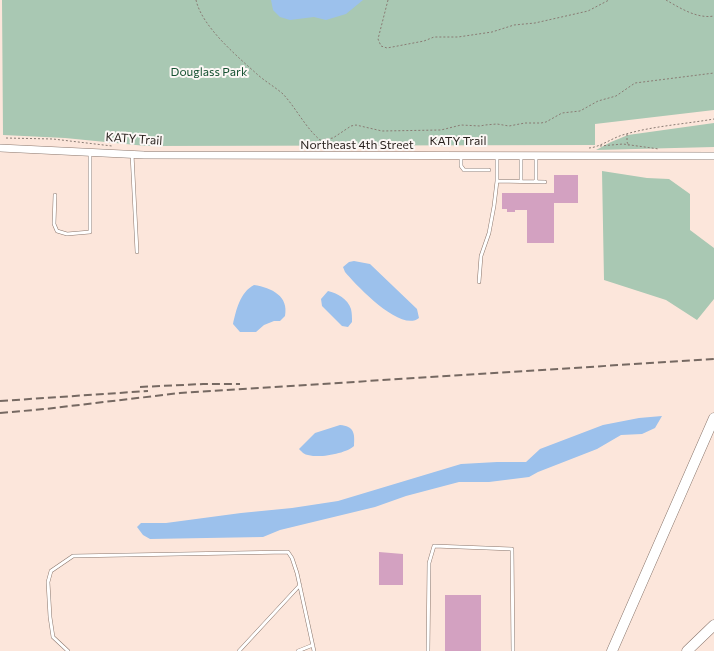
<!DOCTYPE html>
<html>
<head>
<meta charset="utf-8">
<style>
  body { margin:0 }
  canvas { display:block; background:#fce6db }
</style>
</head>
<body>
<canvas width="714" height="651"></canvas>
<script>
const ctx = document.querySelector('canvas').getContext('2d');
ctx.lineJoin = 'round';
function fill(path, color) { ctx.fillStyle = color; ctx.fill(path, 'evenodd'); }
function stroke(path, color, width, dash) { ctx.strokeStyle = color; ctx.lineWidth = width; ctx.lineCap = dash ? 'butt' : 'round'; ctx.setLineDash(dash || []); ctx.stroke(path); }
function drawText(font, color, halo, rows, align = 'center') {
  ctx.font = font + ' Commissioner,sans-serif'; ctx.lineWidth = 4; ctx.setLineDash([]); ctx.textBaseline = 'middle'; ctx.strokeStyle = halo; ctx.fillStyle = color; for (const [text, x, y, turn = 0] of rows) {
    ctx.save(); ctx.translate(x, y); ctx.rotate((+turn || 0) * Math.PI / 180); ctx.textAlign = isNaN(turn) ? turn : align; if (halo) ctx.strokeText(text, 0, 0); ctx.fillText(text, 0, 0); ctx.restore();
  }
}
fill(new Path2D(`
  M2 0H714V110L595 124V145L146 146 65 138 3 135Z
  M714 123V147L596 150 611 142 628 135Z
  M602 171 647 178 669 179 690 194V230L714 248V299L697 320 666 300 604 280Z`), '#a9c8b3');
fill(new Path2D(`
  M271 0H363L346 14 326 20 314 17 290 20 280 17 273 10Z
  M354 261 370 264 417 309 419 318C401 333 356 285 345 272L343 267 349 262Z
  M254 285C272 288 289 296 285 316L280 321H274L264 325 256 332H240L233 324C236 311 240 292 254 285Z
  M328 291C337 293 348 299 351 309 352 313 352 318 352 322L348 327 342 326 322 306 321 299Z
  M662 416 655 428 642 434 621 435 597 449 538 472 529 477 489 482H459L406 496 375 507 280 530 263 537 150 539 143 535 137 527 141 523H166L241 513 292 508 338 501 461 464 497 462H526L540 449 603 425 639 418Z
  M340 425C354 426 355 433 354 446 346 454 313 460 303 453 302 452 300 450 299 449L315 433Z`), '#9cc1ec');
fill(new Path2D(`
  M554 175H578V203H554V243H527V210H515V212H507V209H502V193H554Z
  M379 552 403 554V585H379Z
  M445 595H481V651H445Z`), '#d3a1c1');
const service = new Path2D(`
  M132 154 137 252
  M461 156V166L464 170H489
  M497 156V181L545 182
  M521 156V181
  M536 156V181
  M55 195 54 224 57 231 67 234 90 232V152
  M479 282 481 256 489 233 494 206 497 181
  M68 651 53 637 50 617 48 582 51 571 73 556 288 552 292 558 297 573 314 651
  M239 651 300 585
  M298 651 313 645
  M428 651 429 563 434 546 512 549 513 651`);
const tertiary = new Path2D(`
  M0 148 144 155 714 156`);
const motorway = new Path2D(`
  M612 651 714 418
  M687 651 714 625`);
stroke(service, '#8a766c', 4);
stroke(tertiary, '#8a766c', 8);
stroke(motorway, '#8a766c', 11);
stroke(new Path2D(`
  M196 0C202 27 238 57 258 75 266 82 275 87 283 94 296 108 305 127 320 140L333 138 351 126 356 125 382 131 441 130 461 125 480 126 485 125 497 124 509 126 525 123H541L546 122 562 113 580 111 598 101 616 96 635 83 714 73
  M388 0 378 39 381 46 387 48 424 41 434 37H458L492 32 514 25 535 23 588 11 609 0
  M666 0C680 8 697 19 714 16
  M627 134V142L629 146
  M6 138 53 139 112 146
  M600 146 623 144 659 149
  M589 148C601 147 613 137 626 134 654 126 685 124 714 119`), '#897b73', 1, [2, 2]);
stroke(service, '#fff', 3);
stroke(tertiary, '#fff', 7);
stroke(motorway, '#fff', 10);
stroke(new Path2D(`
  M140 387 203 384H240
  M0 401 148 391
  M0 413 45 409 180 393 714 359`), '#766962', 2, [8, 4]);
drawText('12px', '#155131', '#fcf7f5', [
  ["Douglass Park",209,72]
]);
drawText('12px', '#261e1a', '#fcf7f5', [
  ["KATY Trail",134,139,4],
  ["KATY Trail",458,141],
  ["Northeast 4th Street",357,145]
]);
</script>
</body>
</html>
